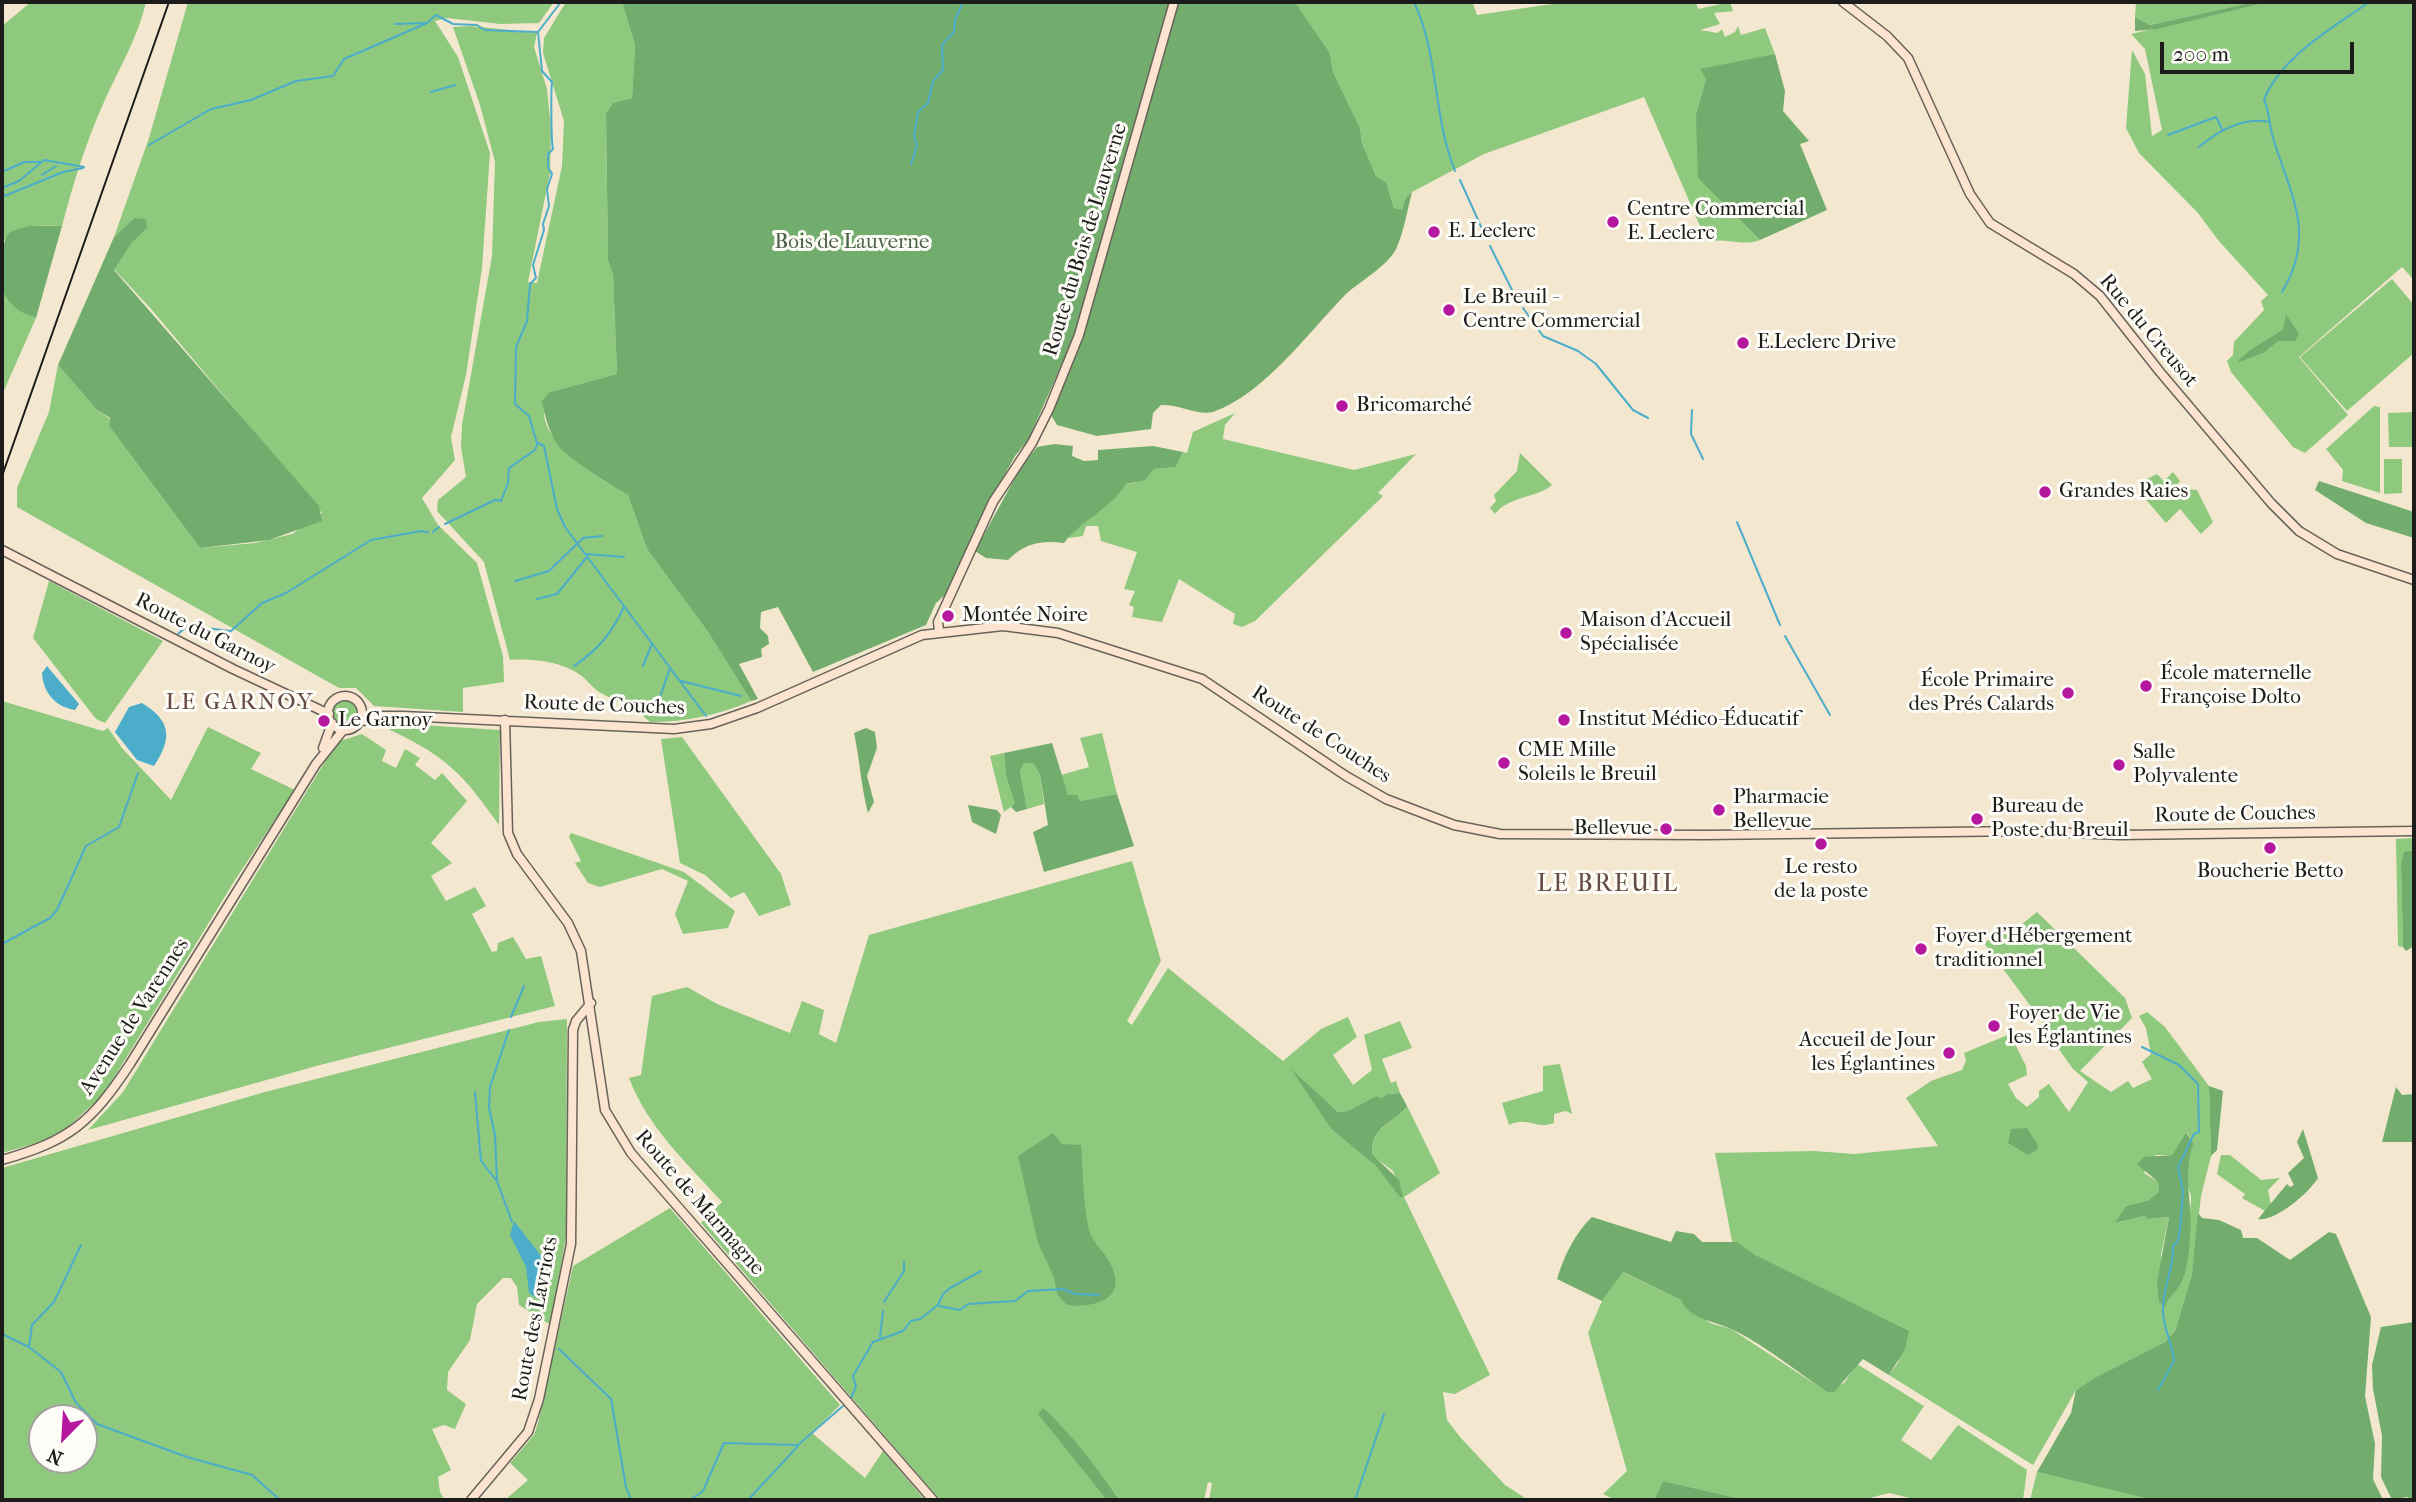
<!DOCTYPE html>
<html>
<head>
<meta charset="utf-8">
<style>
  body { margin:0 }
  #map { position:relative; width:2416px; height:1502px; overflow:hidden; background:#f3e7cf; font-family:"IM FELL French Canon",serif }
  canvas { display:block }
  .frame { position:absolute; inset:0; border:4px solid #1c1c1c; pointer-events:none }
  .north { position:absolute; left:28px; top:1404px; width:70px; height:70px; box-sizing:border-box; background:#fdfcf7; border:2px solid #a3a29f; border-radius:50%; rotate:204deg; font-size:19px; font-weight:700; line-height:28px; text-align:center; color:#1c1c1c }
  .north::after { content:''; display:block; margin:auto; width:24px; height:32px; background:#b5179e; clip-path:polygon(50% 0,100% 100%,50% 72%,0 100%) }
  .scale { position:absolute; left:2160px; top:42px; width:194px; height:32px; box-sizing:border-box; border:4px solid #1c1c1c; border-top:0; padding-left:9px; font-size:21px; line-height:24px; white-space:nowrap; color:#1c1c1c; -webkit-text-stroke:5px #fdfcf7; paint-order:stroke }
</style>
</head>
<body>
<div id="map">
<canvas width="2416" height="1502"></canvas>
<div class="frame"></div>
<div class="north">N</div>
<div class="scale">200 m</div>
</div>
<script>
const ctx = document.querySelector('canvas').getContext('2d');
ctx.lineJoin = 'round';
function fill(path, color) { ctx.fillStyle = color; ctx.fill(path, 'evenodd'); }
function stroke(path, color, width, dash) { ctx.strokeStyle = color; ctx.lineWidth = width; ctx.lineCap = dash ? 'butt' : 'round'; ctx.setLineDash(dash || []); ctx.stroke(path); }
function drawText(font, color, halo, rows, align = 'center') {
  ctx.font = font + ' "IM FELL French Canon",serif'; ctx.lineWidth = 6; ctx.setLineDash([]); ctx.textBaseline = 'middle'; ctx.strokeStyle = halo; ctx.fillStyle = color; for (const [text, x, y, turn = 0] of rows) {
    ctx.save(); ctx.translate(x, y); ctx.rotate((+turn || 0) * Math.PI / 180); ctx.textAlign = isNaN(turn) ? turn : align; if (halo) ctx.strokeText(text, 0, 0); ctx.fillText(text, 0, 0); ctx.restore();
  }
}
fill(new Path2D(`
  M31 2H146C138 38 119 68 104 102 86 142 73 184 62 226 39 226 16 223 2 243V26Z
  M188 2H554L539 23 500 24 447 18 435 21 458 57 490 153 482 268 466 375 451 437 455 460 422 498 438 525 477 563 503 656 504 682 463 688V712L374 706 356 688H339L17 507V488L49 412 58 365 97 410 110 419 109 426 200 548 255 543 292 534 322 513 152 310 114 269 131 244 147 228 134 218 114 237 149 138Z
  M566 2H622L635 45 632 98 613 103 606 113 608 261 613 275 617 374 550 392C549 398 544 407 544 414 546 446 602 481 628 495L647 549 708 632 751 701C718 715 687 722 650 722 636 708 617 702 599 692 593 688 589 682 583 677 565 662 533 658 510 660L484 562 437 511 438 500 466 477 461 447 462 425 492 256 495 162 480 105 453 27 470 26 537 33 534 47 547 89 551 129 550 173 528 282 537 283 562 166 564 121 543 53 544 38Z
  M1295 2H1505L1473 4 1477 15 1566 2H1696L1698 9 1730 2 1733 11 1714 13 1720 24 1700 30 1718 33 1722 29 1725 37 1735 32 1738 26 1741 35 1765 28 1775 54 1754 59 1706 79 1696 114 1722 202 1760 240C1743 247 1725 237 1707 242L1644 97 1484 154 1412 192 1406 197 1402 211 1394 208 1386 182 1376 176 1362 143 1360 128 1333 72 1330 53Z
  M2136 2H2254L2150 25 2135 17Z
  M2268 2H2414V280L2402 267 2299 357 2348 415 2305 453 2293 447 2231 372 2227 361 2233 355 2234 342 2264 310 2261 301 2268 295 2218 240 2198 213 2139 153 2126 128 2132 50 2145 74 2152 136 2162 130 2145 49 2131 34Z
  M2 272C4 296 13 311 36 318L2 395Z
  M2392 279 2414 305V353L2347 411 2300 357Z
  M2374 406 2380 407V493L2342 481 2343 470 2326 449Z
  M2414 412V447H2389L2388 413Z
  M1235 413 1225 425 1223 439 1354 470 1416 454 1378 493 1383 496 1255 621 1242 627 1233 624 1235 614 1179 579 1162 622 1132 617 1134 607 1129 605 1135 591 1124 589 1137 552 1101 541 1098 526H1086L1083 536 1068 538C1084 516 1111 508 1126 484L1134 483 1154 469 1176 467 1183 452 1187 453 1193 432Z
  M1520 453 1552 485C1535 499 1510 495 1495 514L1490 508 1496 501 1494 495 1517 471Z
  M2384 459H2402V493L2384 494Z
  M2173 472 2180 481 2177 485 2180 489 2197 490 2213 522 2201 534 2180 509 2166 523 2142 495 2153 488 2145 480 2157 474 2164 481Z
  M49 581 163 641 105 723 96 719 33 638Z
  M332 713a13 13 0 1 1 26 0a13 13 0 1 1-26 0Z
  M2 701 103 731 108 728 122 748 171 800 208 727 261 753 251 769 295 790 235 880 104 1094 69 1126 41 1142 2 1153Z
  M390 723 500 730 499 825C464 775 446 756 390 730Z
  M1102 733 1117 794 1080 801 1068 795 1061 775 1089 767 1080 738Z
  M362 734 386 750 382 761 396 768 405 749 420 758 415 765 435 780 442 773 467 801 431 843 452 863 431 876 446 901 475 887 486 906 472 914 492 952 497 951 498 943 513 937 526 959 541 956 555 1006 320 1065 88 1130 123 1092 337 742Z
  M682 737 781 874 791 905 759 916 744 892 731 898 705 875 680 863 661 739Z
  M1004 753 1006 776 1016 803 1004 812 990 756Z
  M1024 763H1033L1040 775 1044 804 1027 809 1020 771Z
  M571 833 684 872 735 911 728 928 683 934 675 914 688 881 662 869 600 887 588 883 575 863 581 861 569 837Z
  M2414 838V850H2411L2401 864 2403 947 2398 946 2396 839Z
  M1132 861 1161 961 1127 1021 1132 1025 1168 968 1283 1061 1321 1029 1348 1017 1357 1037 1333 1055 1353 1085 1372 1070 1364 1035 1400 1021 1412 1048 1382 1059 1391 1083 1396 1081 1400 1093 1387 1094 1382 1099 1376 1096 1348 1111 1338 1112 1326 1101 1315 1100 1332 1130 1376 1166 1403 1196 1393 1171 1372 1155C1371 1124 1395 1124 1407 1106L1440 1173 1404 1197 1490 1375 1455 1394 1443 1392 1447 1420 1460 1437 1505 1485 1528 1500H1209L1212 1483 1208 1482 1204 1500H940L701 1223 722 1202C687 1163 648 1128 629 1078L641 1075 652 996 687 987 717 1004 790 1033 802 1001 824 1010 819 1034 836 1043 869 935Z
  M2037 912 2125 998 2132 1018 2080 1071 2111 1092 2128 1081 2133 1088 2152 1079 2142 1062 2151 1054 2146 1028 2139 1016 2147 1012 2165 1027 2209 1086 2211 1156 2201 1196 2192 1274 2175 1331 2165 1342 2094 1378 2076 1390 2033 1465 1889 1375 1899 1361 1732 1241 1715 1153 1814 1151 1854 1154 1938 1146 1906 1098 1931 1081 1962 1070 1966 1061 1964 1053 2010 1034 2026 1066 2027 1075 2008 1084 2016 1098 2027 1107 2039 1097V1091L2049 1084 2069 1112 2088 1082 2073 1069 2058 1048 2060 1046 1984 943 1994 936 2011 933ZM2187 1133 2194 1143C2188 1157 2186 1170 2188 1186 2189 1191 2192 1196 2191 1201 2187 1237 2193 1269 2168 1299L2161 1255 2169 1217 2147 1219 2145 1216 2116 1223 2126 1206 2149 1200 2159 1191 2158 1182 2144 1173 2156 1155H2172Z
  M567 1019 566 1236 551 1325 519 1305 517 1287 511 1278H503L477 1304 470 1340 448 1372 447 1390 466 1404 455 1429 444 1425 432 1429 451 1470 438 1477 440 1492 445 1500H2V1168L265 1092 539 1022ZM42 1418H84V1460H42Z
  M1560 1064 1572 1114 1566 1111 1554 1114V1123C1537 1130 1527 1116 1509 1125L1502 1103 1543 1091V1066Z
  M2221 1155H2230L2261 1180 2280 1178 2268 1190 2271 1205 2265 1211 2242 1198 2245 1194 2217 1174Z
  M670 1208 840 1405 812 1433 865 1478 883 1451 925 1500H505L528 1480 510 1463 534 1435 538 1423 573 1266Z
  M1622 1272 1681 1300 1710 1323 1731 1329 1827 1392 1844 1383 1857 1364 1924 1406 1901 1440 1931 1460 1958 1425 2027 1470 2023 1500H1918L1889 1493 1862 1500H1746L1663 1481 1654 1500H1615L1603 1494 1627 1471 1588 1333 1602 1301Z
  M2037 1472 2154 1500H2030Z`), '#8ec97e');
fill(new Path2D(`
  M622 2H1171L1075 335 1028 440 1015 456 987 506 945 595 936 603 926 625 813 672 778 607 761 612 760 628 768 636 769 644 761 649 762 657 739 664 758 699 751 701 708 632 647 549 628 495C614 488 563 455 556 443 549 431 544 414 542 401L550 392 617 374 613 275 608 261 606 113 613 103 632 98 635 45Z
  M1178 2H1295L1330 53 1333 72 1360 128 1362 143 1376 176 1386 182 1394 208 1402 210 1406 197 1412 192C1407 211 1404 232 1396 249 1388 266 1357 283 1345 295 1309 332 1263 395 1213 412 1199 416 1179 404 1161 405L1153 413 1151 429 1097 436 1057 425 1051 415 1080 341Z
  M2254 2H2268L2157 29 2135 31V17L2150 25Z
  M1775 54 1785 91 1783 111 1809 141 1800 144 1827 210 1760 240 1698 178 1696 114 1706 79 1700 69Z
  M134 218 146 219 147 228 131 244 114 270 319 506 322 521 269 540 200 548 109 426 110 418 97 410 58 365 114 237Z
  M29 226H62L36 318C23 314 11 307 5 295 0 281 0 245 8 234 13 230 22 228 29 226Z
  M2286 314 2299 334 2295 341H2278L2263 353 2236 363 2250 350 2283 330Z
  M1054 444 1073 446 1072 456 1084 461 1098 460V450L1153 446 1183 452 1176 467 1154 469 1145 480 1126 484C1110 510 1081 520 1064 543 1041 540 1025 543 1008 560L986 558 975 551 1021 467 1037 447Z
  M2319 481 2414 512V538L2366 523 2315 490Z
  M866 728 875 732 877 748 867 776 874 802 868 813C861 786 860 761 854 733Z
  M1052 743 1068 795H1077L1080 801 1117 794 1134 846 1044 872 1033 832 1048 825 1040 775 1033 763H1024L1020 771 1027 809 1016 812 1011 807 1015 803 1006 776 1004 753Z
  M968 805 997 810 1001 815 996 834 972 822Z
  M2414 850V946L2406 951 2403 947 2401 864 2404 852Z
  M1291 1069 1338 1112 1348 1111 1376 1096 1382 1098 1387 1094 1400 1093 1407 1106C1395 1124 1371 1124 1372 1154L1399 1180 1403 1197H1400L1376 1166 1332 1130Z
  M2209 1086 2223 1091 2217 1150 2211 1156Z
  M2396 1087 2402 1095 2414 1094V1142H2382Z
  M2027 1128 2038 1145 2037 1150 2028 1155 2008 1143 2011 1129Z
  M2303 1129 2318 1178C2309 1193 2275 1222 2258 1219L2287 1184 2290 1187 2294 1185 2288 1173 2304 1158 2297 1142Z
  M1053 1133 1062 1144 1081 1145C1083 1171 1083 1200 1088 1226 1091 1243 1106 1252 1112 1267 1127 1301 1091 1308 1067 1305L1057 1294 1054 1277 1038 1243 1018 1156Z
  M2186 1133 2194 1143C2181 1174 2194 1206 2190 1238 2189 1252 2187 1273 2180 1285 2175 1293 2168 1297 2165 1307L2159 1302 2157 1283 2169 1217 2147 1219 2145 1216 2115 1223 2126 1206 2149 1200 2159 1191 2158 1182 2137 1164 2144 1157 2172 1155Z
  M2198 1213 2202 1218 2219 1220 2241 1230 2243 1238H2257L2290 1260 2329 1232 2336 1234 2371 1317 2365 1396 2375 1444 2373 1479 2383 1500H2153L2037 1472 2071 1413 2076 1390 2094 1378 2165 1342 2175 1331 2192 1274Z
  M1592 1217 1671 1242 1676 1231 1694 1234 1702 1242H1737L1755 1255 1909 1331 1905 1349 1889 1375 1863 1359 1834 1392H1827C1800 1374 1759 1341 1731 1329 1714 1321 1689 1319 1681 1300L1623 1272 1602 1301 1557 1279C1564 1256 1575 1233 1592 1217Z
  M2414 1322V1500L2407 1497 2392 1500 2381 1477 2382 1436 2373 1389 2372 1365 2381 1327Z
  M1043 1408C1073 1435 1096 1467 1119 1500H1107L1038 1414Z
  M1663 1481 1746 1500H1654Z`), '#72ad6d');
fill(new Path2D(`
  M47 666 79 704 75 710C55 707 43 692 42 673Z
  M142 703C172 721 172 739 154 766L137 760 115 732 129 707Z
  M514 1221 552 1270 544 1296 537 1298 529 1293 526 1267 510 1235Z`), '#4badca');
stroke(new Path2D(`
  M447 2H449
  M1414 2C1439 55 1433 117 1455 171
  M395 24 426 23
  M431 92 455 85
  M2168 135 2216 117 2222 129
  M149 145 211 109 251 100 296 81 333 76 344 59 427 23 436 15 453 24 477 25 485 30 537 32
  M2199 147C2218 131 2243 116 2269 122
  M911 164 917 146 914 135 918 112 928 103 933 81 943 70 942 45 954 32 955 20 963 2
  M2 172 24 162H40
  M42 175 56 166
  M1460 180 1483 231
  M2 188 19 181 44 160 84 167
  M2 197 63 172 83 168
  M1490 246 1515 296
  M2282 292C2316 235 2292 198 2274 141 2269 127 2270 113 2264 99 2283 55 2333 28 2369 2
  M1523 308 1543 336 1578 351 1596 364 1633 410 1648 418
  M1692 410 1691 434 1703 459
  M537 443 529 416 515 404 516 347 527 321 530 284 536 278 533 265 544 230 543 224 549 206 547 189 552 174 548 167V154L553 149C551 142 551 90 552 82L542 71 538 32 561 2
  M538 443 544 446 557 509 565 527 706 716
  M1737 522 1780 625
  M445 524 495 500 501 501 508 483 509 468 535 450 537 444
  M433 532 439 527
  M585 554 624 557
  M515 581 549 571 583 538 602 536
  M537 599 557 594 587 557
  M178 634 187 626 231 631 262 603 286 593 371 540 421 531 428 532
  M1785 636 1830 715
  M574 666C599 649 611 634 624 607
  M643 666 652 644
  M681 681 741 696
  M658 703 670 668
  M2 944 50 918 57 910 86 846 119 827 138 773
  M511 1017 524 986
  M509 1030 490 1087 489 1108 495 1135 497 1181 512 1222
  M2142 1047 2179 1065 2198 1084 2199 1132 2194 1134 2178 1167 2183 1192 2180 1229 2178 1241 2173 1246C2174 1269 2162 1289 2163 1311 2163 1328 2173 1345 2174 1361L2158 1390
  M475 1092 481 1161 496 1180
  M884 1302 904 1271V1262
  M939 1306 960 1310 968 1304 1015 1301 1028 1291 1063 1289 1075 1294 1099 1295
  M2 1334 29 1347 61 1372 76 1403 97 1424 187 1457 252 1475 280 1500
  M880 1337 883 1311
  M29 1347 32 1325 54 1302 81 1245
  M559 1349 611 1399 626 1487 631 1500
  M851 1398 856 1387 853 1376 873 1342 903 1331 911 1321 920 1319 938 1305 943 1294 950 1288 981 1271
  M690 1500 703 1491 724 1443 798 1445 843 1406
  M748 1500 798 1446
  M1355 1500 1384 1414`), '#4badca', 2);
const secondary = new Path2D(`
  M1843 2 1887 36 1908 58 1970 194 1990 223 2074 274 2100 296 2160 372 2271 503 2299 531 2337 554 2414 580
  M2 550 233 669 329 714
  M939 631 938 622 993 502 1032 443 1049 409 1079 335 1174 2
  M328 713a17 17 0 1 1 34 0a17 17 0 1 1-34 0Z
  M505 720 508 833 517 854 568 923 581 951 605 1110 631 1153 933 1500
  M359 722 380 716H403L674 729 711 724 757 708 922 635 1003 626 1058 633 1202 679 1346 776 1386 799 1454 825 1500 834 1705 835 2026 831 2121 835 2414 831
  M323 748 332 723
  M2 1160C69 1141 91 1123 130 1064L316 764 344 729
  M471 1500 528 1432 539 1399 571 1244 573 1030 576 1021 591 1003`);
stroke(secondary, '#67635b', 11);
stroke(secondary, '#fde4d1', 8);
stroke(new Path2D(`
  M2 476 169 2`), '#1c1c1c', 2);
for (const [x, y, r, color] of [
  [1613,222,7,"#b5179e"],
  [1434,232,7,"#b5179e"],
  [1449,310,7,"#b5179e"],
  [1743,343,7,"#b5179e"],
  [1342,406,7,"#b5179e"],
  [2045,492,7,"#b5179e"],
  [948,616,7,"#b5179e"],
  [1566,633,7,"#b5179e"],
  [2146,686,7,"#b5179e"],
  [2068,693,7,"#b5179e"],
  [1564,720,7,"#b5179e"],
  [324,721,7,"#b5179e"],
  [1504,763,7,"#b5179e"],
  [2119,765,7,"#b5179e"],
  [1719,810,7,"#b5179e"],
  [1977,819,7,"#b5179e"],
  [1666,829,7,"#b5179e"],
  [1821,844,7,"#b5179e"],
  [2270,848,7,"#b5179e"],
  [1921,949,7,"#b5179e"],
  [1994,1026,7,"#b5179e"],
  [1949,1053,7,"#b5179e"]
]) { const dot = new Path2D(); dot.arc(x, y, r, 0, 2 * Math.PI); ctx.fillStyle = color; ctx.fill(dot); stroke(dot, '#fdfcf7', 2.5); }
drawText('21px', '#1c1c1c', '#fdfcf7', [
  ["Centre Commercial",1627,210],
  ["E. Leclerc",1627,234],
  ["E. Leclerc",1448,232],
  ["Le Breuil -",1463,298],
  ["Centre Commercial",1463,322],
  ["E.Leclerc Drive",1757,343],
  ["Bricomarché",1356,406],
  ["Grandes Raies",2059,492],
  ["Montée Noire",962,616],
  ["Maison d'Accueil",1580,621],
  ["Spécialisée",1580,645],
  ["École maternelle",2160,674],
  ["Françoise Dolto",2160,698],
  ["École Primaire",2054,681,"right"],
  ["des Prés Calards",2054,705,"right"],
  ["Institut Médico-Éducatif",1578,720],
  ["Le Garnoy",338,721],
  ["CME Mille",1518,751],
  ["Soleils le Breuil",1518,775],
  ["Salle",2133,753],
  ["Polyvalente",2133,777],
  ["Pharmacie",1733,798],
  ["Bellevue",1733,822],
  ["Bureau de",1991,807],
  ["Poste du Breuil",1991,831],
  ["Bellevue",1652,829,"right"],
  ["Le resto",1821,868,"center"],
  ["de la poste",1821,892,"center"],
  ["Boucherie Betto",2270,872,"center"],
  ["Foyer d'Hébergement",1935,937],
  ["traditionnel",1935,961],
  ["Foyer de Vie",2008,1014],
  ["les Églantines",2008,1038],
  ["Accueil de Jour",1935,1041,"right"],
  ["les Églantines",1935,1065,"right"]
], 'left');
drawText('21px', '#1c1c1c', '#fdfcf7', [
  ["Route du Bois de Lauverne",1086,240,-73],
  ["Rue du Creusot",2148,331,50],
  ["Route du Garnoy",205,634,27],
  ["Route de Couches",604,706,2],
  ["Route de Couches",1321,735,33],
  ["Route de Couches",2235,815,-1],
  ["Avenue de Varennes",135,1017,-57],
  ["Route de Marmagne",699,1203,49],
  ["Route des Lavriots",536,1319,-79]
]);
drawText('21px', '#4a6143', '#fdfcf7', [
  ["Bois de Lauverne",852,243]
]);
ctx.letterSpacing = '2px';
drawText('23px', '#674c45', '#fdfcf7', [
  ["LE GARNOY",240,703]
]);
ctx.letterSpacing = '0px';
ctx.letterSpacing = '2px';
drawText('24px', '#674c45', '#fdfcf7', [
  ["LE BREUIL",1608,885]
]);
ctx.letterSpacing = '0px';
</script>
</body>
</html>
